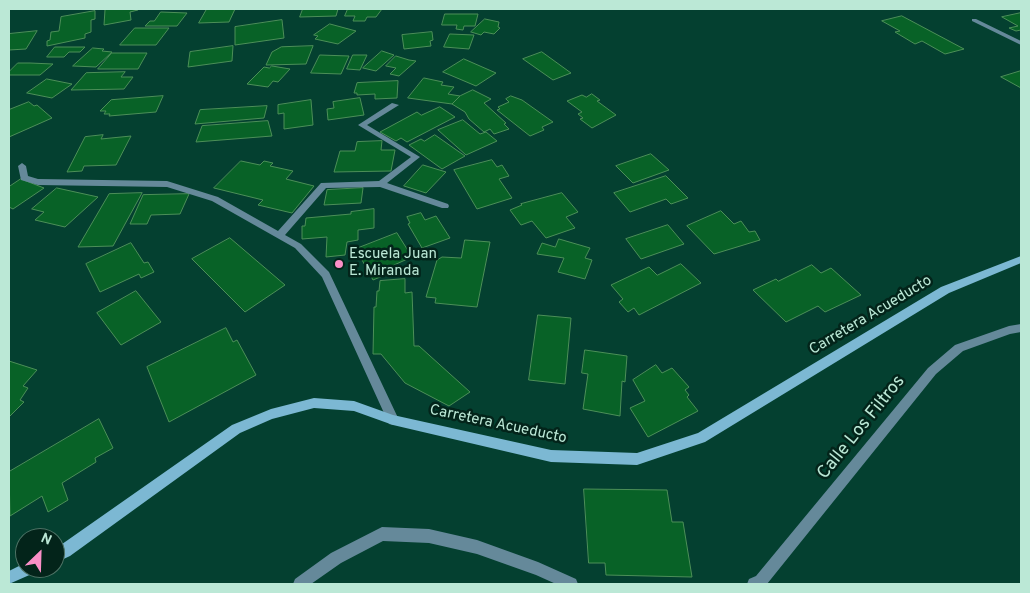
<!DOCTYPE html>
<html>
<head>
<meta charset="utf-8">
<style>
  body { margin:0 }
  #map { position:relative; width:1030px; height:593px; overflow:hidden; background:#044030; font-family:Overpass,sans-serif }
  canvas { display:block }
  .frame { position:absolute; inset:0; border:10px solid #bbe8d6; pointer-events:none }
  .north { position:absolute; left:15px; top:528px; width:50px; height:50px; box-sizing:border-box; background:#03241a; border:1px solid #4d7265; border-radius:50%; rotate:24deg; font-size:14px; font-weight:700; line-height:20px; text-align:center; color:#bbe8d6 }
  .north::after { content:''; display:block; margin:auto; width:18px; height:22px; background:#fa8fc7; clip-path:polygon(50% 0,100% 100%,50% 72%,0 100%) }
</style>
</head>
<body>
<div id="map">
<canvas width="1030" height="593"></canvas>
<div class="frame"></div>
<div class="north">N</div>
</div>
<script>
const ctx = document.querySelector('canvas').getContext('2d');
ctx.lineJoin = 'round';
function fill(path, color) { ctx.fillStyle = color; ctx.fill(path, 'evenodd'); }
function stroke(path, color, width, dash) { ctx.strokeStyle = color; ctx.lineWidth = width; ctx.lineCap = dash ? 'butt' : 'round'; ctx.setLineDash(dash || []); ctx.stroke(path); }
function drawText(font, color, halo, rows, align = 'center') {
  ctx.font = font + ' Overpass,sans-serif'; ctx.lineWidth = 5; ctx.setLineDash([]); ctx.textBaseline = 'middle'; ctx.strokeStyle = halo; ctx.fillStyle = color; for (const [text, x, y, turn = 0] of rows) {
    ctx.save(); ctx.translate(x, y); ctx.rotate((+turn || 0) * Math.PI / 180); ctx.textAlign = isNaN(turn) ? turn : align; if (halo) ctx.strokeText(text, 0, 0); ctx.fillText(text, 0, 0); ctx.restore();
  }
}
const building = new Path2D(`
  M110 9H138V10L130 12 131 20 104 25 105 10Z
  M207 9H235L229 22 199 23Z
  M303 9H338L336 16 300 17Z
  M348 9H382L376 17H367L365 21H353L355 16H345Z
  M95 11V19L91 20V32L85 34V38L47 46V41L50 40 51 32 59 31 61 17Z
  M161 12 187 13 177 26H145L150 21H154Z
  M1021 13V30L1016 31 1009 28 1018 26 1002 17Z
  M445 14H478L475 26H464L463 30 456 29 457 25H442Z
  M902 16 964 49 945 54 922 41 915 44 895 32 900 31 882 21Z
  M485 19 499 22 498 27 500 28 494 34 484 32 481 35 471 32Z
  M282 20 284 38 235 45V27Z
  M330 24 356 31 338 44 315 39 318 36 314 35Z
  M135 28H169L156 45H120Z
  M37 31 26 49 9 50V34Z
  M432 32 433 40 430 41 431 46 404 49 402 35Z
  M450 34 474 35 469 49 444 47Z
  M233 46 232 61 188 67 190 52Z
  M313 46 306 64 266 65 272 52 281 47Z
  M55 47H85L80 52H69L64 57H47Z
  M93 48 104 49 102 51 112 52 96 67 73 66Z
  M382 51 394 55 376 71 363 68Z
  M542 52 571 73 553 80 523 59Z
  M112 53H147L138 69H98Z
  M320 55 349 56 341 74 311 73Z
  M353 55H367L360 70 347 69Z
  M396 56 409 60 416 61 399 76 390 74 396 68 386 66Z
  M464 59 496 73 476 86 443 72Z
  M18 63H30L53 64 40 75H9V72Z
  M272 66 290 69 278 82 273 81 268 87 247 84 264 67 269 68Z
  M1021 71V88L1001 77Z
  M125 72 121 77H133L124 89 71 90 86 73Z
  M424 78 443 82 441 85 454 87 448 94 460 96 452 104 408 98Z
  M47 79 72 84 52 98 27 93Z
  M398 81 397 98 375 99V94L357 95V93H354L357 83Z
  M473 90 491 99 484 103 506 123 504 124 509 129 494 134 490 129 484 132 469 119 465 112 452 104 460 96Z
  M592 94 600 100 597 101 616 115 592 128 580 119 583 118 578 114 582 112 567 101 582 95 586 97Z
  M163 96 156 112 109 116 110 114H104L106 111H100L111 100Z
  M511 96 522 100 553 122 542 127 544 130 530 136 497 110 500 109 498 107 509 102 506 99Z
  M360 98 364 115 328 120 327 109 334 108 333 102Z
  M311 100 313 125 284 129V113L278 114V105Z
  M29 102 34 106 37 105 52 118 9 137V110Z
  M267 106 264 118 195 124 200 110Z
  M440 107 455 117 407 142 401 138 396 141 380 132 417 112 421 115Z
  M463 120 480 134 486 132 497 141 466 155 438 130Z
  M268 121 272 136 196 142 202 126Z
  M103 135 101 139 131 136 116 165 84 166 82 171 67 172 85 137Z
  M435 135 465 156 442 169 409 145 421 139 424 141Z
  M382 141 381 150H395L391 171 334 172 340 151H355L357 142Z
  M651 154 669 170 633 183 616 166Z
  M492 160 497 167 502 165 509 176 499 179 512 198 477 209 454 170Z
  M241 161 260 165 264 161 273 163 270 166 293 171 286 179 314 186 292 213 258 205 263 200 214 188Z
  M423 165 446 172 426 193 404 186Z
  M666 176 688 198 671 204 666 199 630 212 614 193Z
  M21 179 44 188 13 209 9 207V187Z
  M57 188 98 197 65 227 35 220 44 212 32 209Z
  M363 188 361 203 324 205 327 190Z
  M142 193 113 246 78 247 109 194Z
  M562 193 578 212 566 217 575 228 546 238 532 221 521 225 510 210 522 205 521 204Z
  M189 194 180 214 151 215 147 224H130L143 195Z
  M374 209V228L358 230V240L347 242 345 255 326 257 327 237 302 239V226H305L306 218 351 214V212Z
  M721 211 734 224 741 221 749 232 755 231 760 240 714 254 687 226Z
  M421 213 425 220 436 216 450 238 422 248 408 224 410 223 407 217Z
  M668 225 684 244 641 259 626 239Z
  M397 233 412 257 394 265 397 270 373 280 356 249Z
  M230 238 285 285 245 312 192 259Z
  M559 239 590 248 585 258 592 260 585 279 558 272 564 258 537 254 542 243 555 247Z
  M465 240 490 242 477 307 435 303 436 298 426 297 437 260 442 257 461 258Z
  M131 243 144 263 148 262 154 272 141 278 139 274 100 292 86 264Z
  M681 264 701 283 639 315 634 308 628 312 619 302 623 299 611 285 649 267 657 275Z
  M812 265 821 273 831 268 861 295 825 312 818 306 786 322 753 290 776 279 778 281Z
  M405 279V293L412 292 414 346H419L470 392 449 406 405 383 381 354H373L374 307H376L377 291H379L380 281Z
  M136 291 161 322 121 345 97 313Z
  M538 315 571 318 565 384 529 380Z
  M226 328 233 342 237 340 256 375 169 422 147 367Z
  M585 350 627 356 625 382 622 381 620 416 583 409 588 374 582 373Z
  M9 361 37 370 23 386 28 388 20 400 24 402 9 417Z
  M656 365 662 373 672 368 689 387 685 390 689 395 687 397 698 411 648 437 630 408 645 401 633 380Z
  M99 419 113 448 95 458 96 462 62 483 68 500 48 512 42 496 10 516 9 472Z
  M584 489 667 490 672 522H683L692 577 606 575 605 563H589Z`);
fill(building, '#086227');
stroke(building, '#4c8f58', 1);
fill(new Path2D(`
  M972 19H976L1021 41V45L972 21Z
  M392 103 399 105 367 125 420 157 387 183 448 204 449 206 448 208H442L380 187 326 188 285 235 301 244 329 272 399 420 397 424 393 425 389 424 322 277 295 248 212 201 167 187 38 185 21 180 18 166 22 163 26 166 28 176 38 179 167 181 218 197 278 231 321 183 379 181 411 157 358 125Z
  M1021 324V332L1010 334 963 351 936 374 767 584H747L749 579 756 576 928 368 955 345 1009 326Z
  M382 527 429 529 477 540 538 562 576 579 578 584H556L536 575 477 554 429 543 383 541 341 563 311 584H293L295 579 331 553Z`), '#65899a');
fill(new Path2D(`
  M1021 256V263L949 293 705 442 637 465 551 462 393 425 354 411 314 408 272 419 240 433 70 556 55 563V549L232 425 271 409 314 398 354 401 393 415 551 450 637 453 698 433 941 287Z
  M25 563V568H36L34 573 9 584V571Z`), '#7cb8d3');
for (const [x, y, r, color] of [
  [339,264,5,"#fa8fc7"]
]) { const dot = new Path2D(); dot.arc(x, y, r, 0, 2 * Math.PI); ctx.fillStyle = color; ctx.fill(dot); stroke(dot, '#03241a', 2); }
drawText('15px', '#bbe8d6', '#03241a', [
  ["Escuela Juan",349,255],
  ["E. Miranda",349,272]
], 'left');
drawText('15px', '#bbe8d6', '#03241a', [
  ["Carretera Acueducto",871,316,-31],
  ["Carretera Acueducto",498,425,12]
]);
drawText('18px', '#bbe8d6', '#03241a', [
  ["Calle Los Filtros",862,428,-51]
]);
</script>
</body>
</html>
